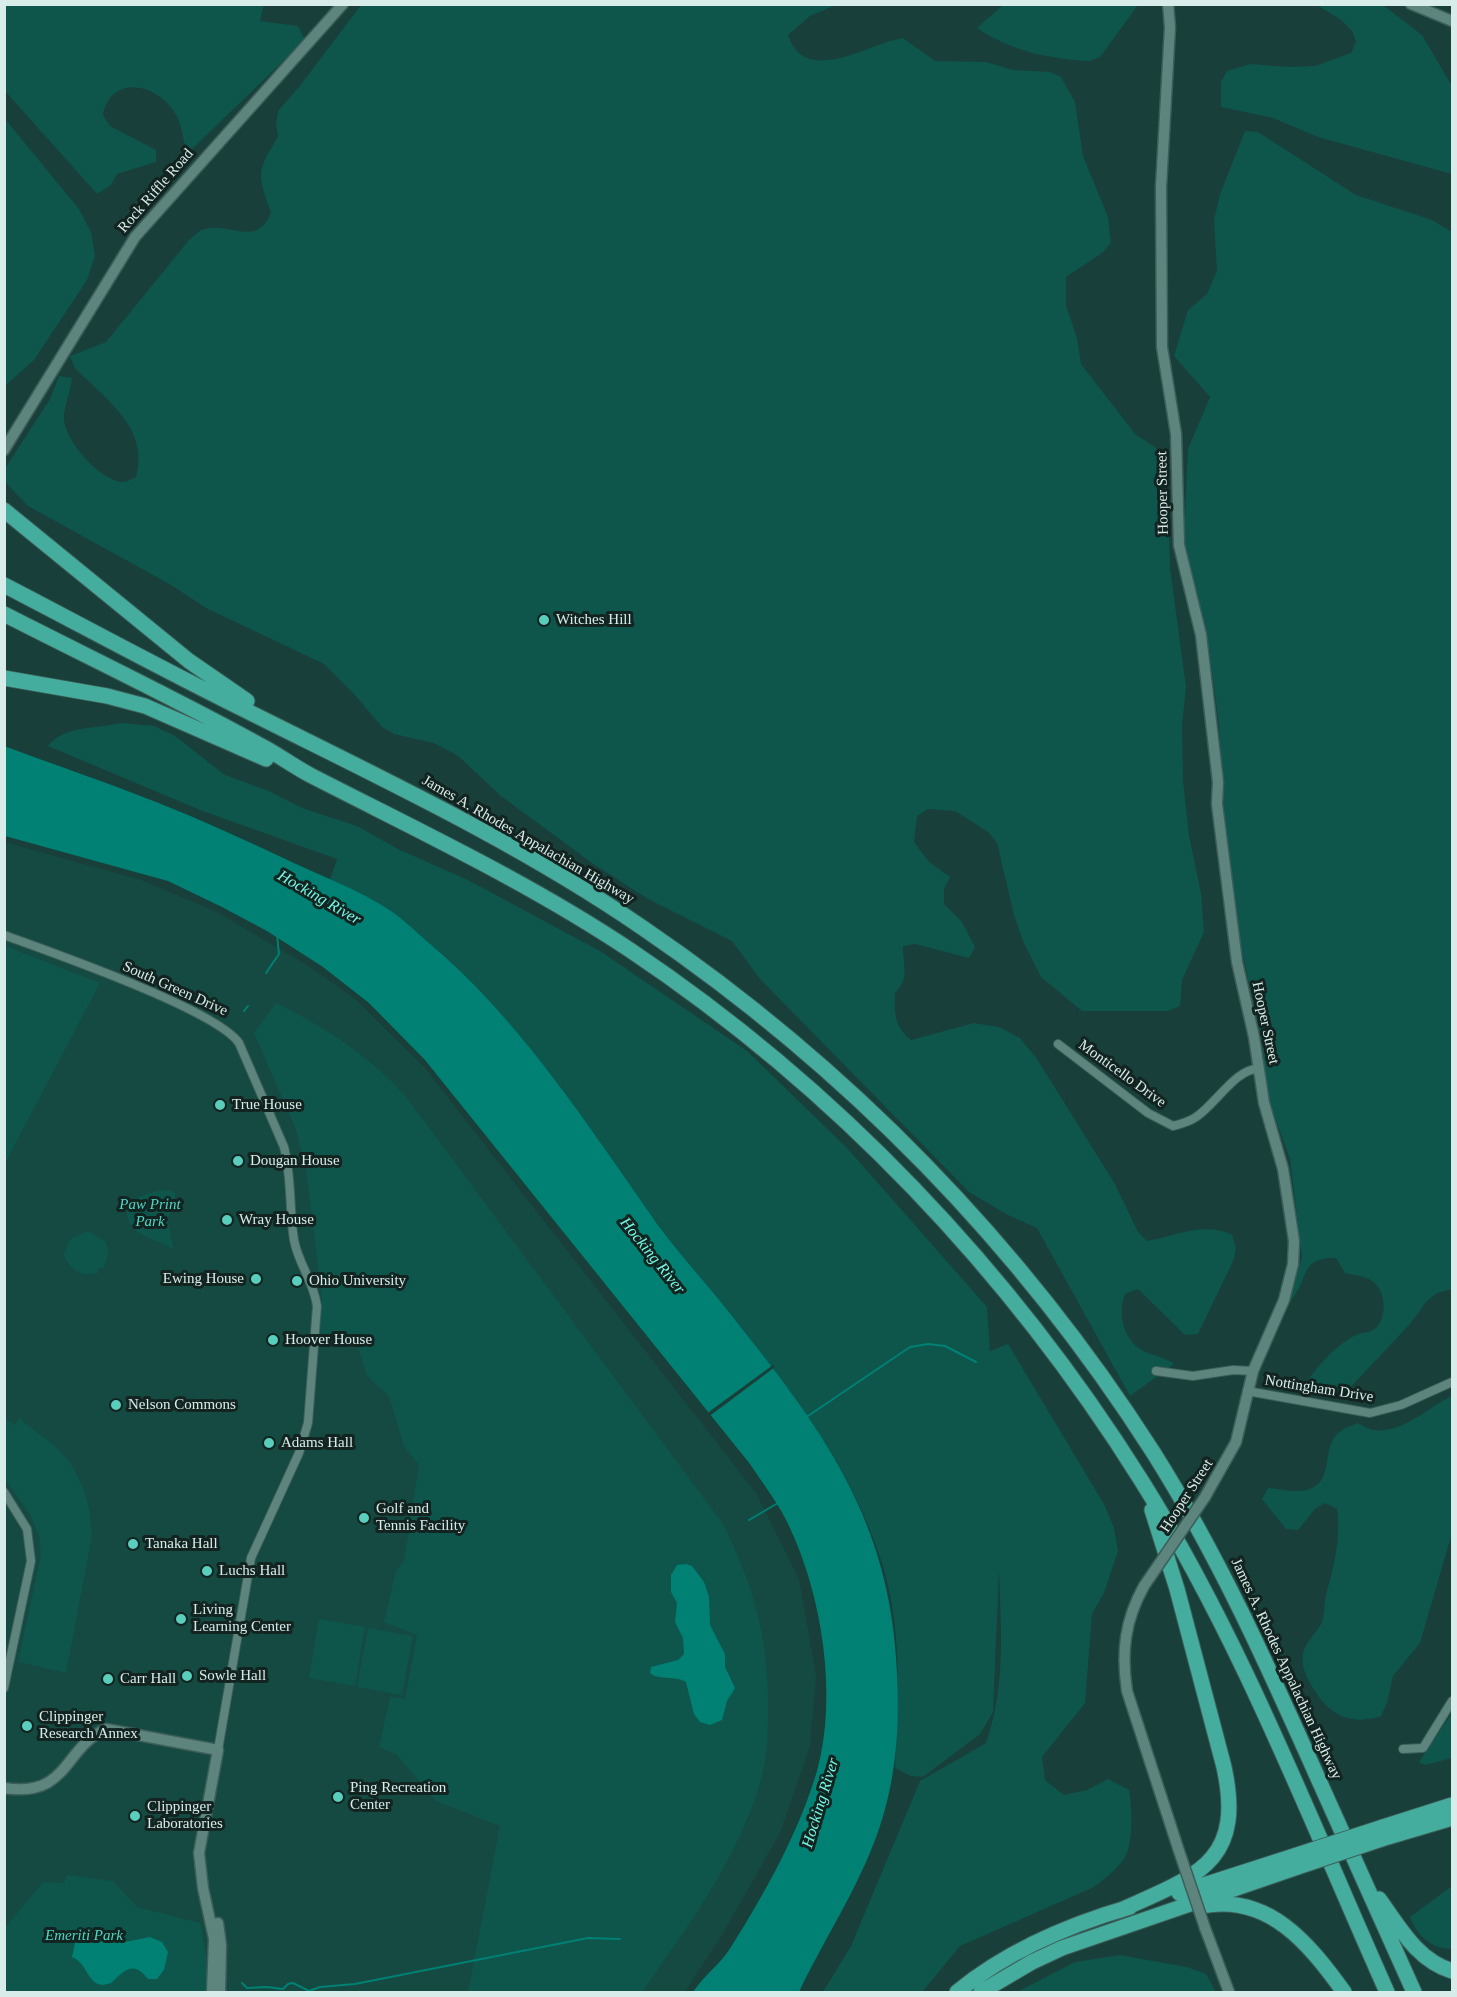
<!DOCTYPE html>
<html>
<head>
<meta charset="utf-8">
<style>
  body { margin:0 }
  #map { position:relative; width:1457px; height:1997px; overflow:hidden; background:#183f3a; font-family:Georgia,serif }
  canvas { display:block }
  .frame { position:absolute; inset:0; border:6px solid #d8ede9; pointer-events:none }
</style>
</head>
<body>
<div id="map">
<canvas width="1457" height="1997"></canvas>
<div class="frame"></div>
</div>
<script>
const ctx = document.querySelector('canvas').getContext('2d');
ctx.lineJoin = 'round';
function fill(path, color) { ctx.fillStyle = color; ctx.fill(path, 'evenodd'); }
function stroke(path, color, width, dash) { ctx.strokeStyle = color; ctx.lineWidth = width; ctx.lineCap = dash ? 'butt' : 'round'; ctx.setLineDash(dash || []); ctx.stroke(path); }
function drawText(font, color, halo, rows, align = 'center') {
  ctx.font = font + ' Georgia,serif'; ctx.lineWidth = 6; ctx.setLineDash([]); ctx.textBaseline = 'middle'; ctx.strokeStyle = halo; ctx.fillStyle = color; for (const [text, x, y, turn = 0] of rows) {
    ctx.save(); ctx.translate(x, y); ctx.rotate((+turn || 0) * Math.PI / 180); ctx.textAlign = isNaN(turn) ? turn : align; if (halo) ctx.strokeText(text, 0, 0); ctx.fillText(text, 0, 0); ctx.restore();
  }
}
fill(new Path2D(`
  M4 842 141 880 217 912 310 967 355 999 425 1068 756 1493 799 1579 816 1676 810 1746 780 1833 722 1935 685 1992H5Z`), '#154a42');
fill(new Path2D(`
  M4 5H264L260 21 298 26 305 40 187 154C183 139 182 122 173 110 154 83 111 75 103 115L110 126 156 150V162L117 174 111 185 97 194 5 91Z
  M361 5H836L810 16 788 35C806 88 868 43 903 38L935 61 986 62 1013 70 1050 72 1061 77 1075 102 1083 156 1108 217 1111 243 1102 253 1066 277V305L1077 338 1081 364 1136 435 1158 449 1167 458 1170 568 1186 687 1182 726 1183 781 1189 836 1201 893 1204 932 1182 980 1180 1006 1167 1011H1082L1041 977 1023 941 1014 915 997 843 988 832 955 811 928 809 917 816 914 842 929 862 950 877 944 889V904L962 922 975 947 969 958 915 944 903 946C903 966 910 978 895 993 894 1013 895 1027 911 1040L974 1023 999 1027 1020 1038 1037 1059 1115 1184 1138 1232 1147 1241C1175 1236 1205 1221 1232 1235L1236 1247 1234 1259 1198 1334 1185 1335 1138 1289 1125 1294C1118 1312 1122 1337 1140 1349 1149 1355 1163 1356 1174 1364L1130 1396 1037 1228 1008 1215 969 1192 760 979 732 941 648 899 592 863 501 796 458 756 434 743 394 734 382 727 354 694 324 664 206 608 171 585 28 506 5 482 4 470 50 399 59 376 72 378C71 392 63 407 64 420 66 442 100 481 123 482 127 482 132 479 136 477 150 428 106 400 75 368L70 356 106 342 189 240C194 236 199 230 205 229 231 222 257 248 271 213 258 173 255 174 278 137L276 124 278 111 299 87Z
  M1003 5V4L1138 5 1100 57 1089 61C1049 59 1011 51 977 28Z
  M1317 5H1383L1422 35 1452 86V174L1318 137 1273 118 1221 107V82L1227 71 1251 64 1288 67 1315 66 1351 53 1356 42 1352 31 1341 20Z
  M5 119 79 209 91 232 95 256 87 280 34 360 5 386Z
  M1245 131 1258 132 1356 195 1432 220 1452 232V1289L1437 1293 1427 1301 1410 1324 1345 1393 1303 1387C1316 1368 1335 1345 1356 1335 1365 1331 1370 1334 1377 1327 1388 1314 1385 1290 1372 1281 1365 1276 1353 1275 1345 1273L1336 1258C1298 1257 1311 1279 1288 1304L1302 1257 1290 1159 1268 1099 1262 1041 1235 920 1225 823 1219 724 1209 648 1184 539 1188 449 1210 397 1174 356 1188 310 1207 294 1217 271 1214 220 1220 194Z
  M121 723 154 726 175 736 225 775 269 791 302 808 357 826 398 849 468 880 600 951 747 1051 848 1149 987 1307 990 1351 1008 1344 1105 1506 1114 1528 1118 1551 1104 1593 1092 1614 1085 1703 1042 1757 1045 1780 1064 1795 1087 1790 1108 1779 1129 1790C1132 1807 1134 1840 1125 1857 1118 1869 1104 1879 1094 1887L960 1946 922 1992H823L851 1946 920 1781 986 1743C1006 1685 1001 1631 999 1571L993 1712 980 1734 923 1777 911 1776 895 1768C898 1699 903 1627 881 1560 839 1429 739 1335 660 1227 587 1128 522 1020 427 941 415 931 402 919 389 910 371 898 349 890 330 880L337 859 200 810 48 746C64 725 97 729 121 723Z
  M5 946 100 983 5 1163Z
  M276 1003C325 1027 370 1056 407 1098L723 1524C755 1588 770 1644 768 1716 768 1737 767 1759 761 1779 739 1858 688 1926 642 1992H468L500 1826 436 1801 397 1755 379 1747 390 1697 405 1699 417 1635 384 1622 396 1571 404 1561 419 1465 404 1446 389 1396 367 1376 358 1347 320 1340 322 1300 306 1168 295 1127 254 1033Z
  M169 1190 176 1193 168 1220 173 1249C160 1241 141 1238 132 1226 113 1201 152 1190 169 1190Z
  M88 1231 105 1241 109 1252 104 1268H98V1273C82 1277 70 1271 64 1255L69 1240Z
  M1452 1396V1533L1420 1643 1393 1676 1387 1703 1381 1716C1347 1727 1327 1713 1310 1683 1305 1674 1301 1664 1303 1653 1306 1641 1317 1633 1322 1622 1325 1614 1324 1603 1326 1595 1334 1565 1341 1540 1337 1509L1325 1503 1315 1509 1298 1530 1286 1529 1262 1499 1268 1488C1279 1489 1296 1493 1307 1490 1335 1482 1321 1450 1337 1434 1343 1428 1350 1426 1358 1423 1390 1446 1424 1409 1452 1396Z
  M19 1418 56 1447 70 1462 83 1488 89 1508 92 1536 66 1673 18 1662 41 1555 39 1536 30 1514 5 1479V1419L15 1425Z
  M319 1619 365 1627 355 1686 309 1678Z
  M368 1628 413 1636 402 1695 357 1687Z
  M1452 1713V1758L1425 1765 1419 1762Z
  M67 1875 113 1881 137 1907 200 1923 206 1954V1992H5V1928L43 1882 64 1883Z
  M1452 1886V1949C1431 1948 1418 1937 1410 1917Z
  M1120 1955 1187 1967 1206 1974 1216 1992H1017L1075 1962Z`), '#0e554c');
fill(new Path2D(`
  M4 746C55 765 106 782 156 802 204 821 250 842 296 864 327 878 360 891 388 909 402 918 415 931 428 942 521 1020 588 1126 658 1225 680 1255 705 1282 728 1311 821 1428 891 1518 897 1673 900 1727 896 1781 878 1832 858 1889 824 1939 799 1992H693C704 1975 721 1964 731 1947 765 1893 799 1832 817 1771 838 1696 822 1595 789 1526 779 1504 763 1484 750 1464L425 1060 369 1003 323 967 267 931 222 907 168 881 5 836Z
  M686 1564 692 1566 704 1582 709 1597 710 1625 725 1654V1667L735 1688 727 1701 722 1720 710 1725 700 1722 694 1714 686 1682C675 1675 660 1681 650 1673L651 1667 678 1660 684 1654 683 1638 675 1622 677 1603 671 1592V1575L677 1565Z
  M150 1937 162 1942 168 1952 164 1970 157 1979H148C133 1960 125 1970 111 1983 87 1992 90 1964 72 1957L75 1943 103 1939 125 1942Z`), '#008173');
fill(new Path2D(`
  M773 1365 775 1367 715 1412 708 1417 706 1414Z`), '#183f3a');
stroke(new Path2D(`
  M266 973 279 954 277 935
  M244 1011 248 1006
  M805 1418 910 1347 928 1344 945 1346 976 1362
  M749 1520 778 1503
  M242 1983 247 1988 267 1987 283 1989 288 1984 293 1983 309 1991 320 1987 355 1984 588 1938 620 1939`), '#008173', 2);
const minor = new Path2D(`
  M4 935C50 952 215 1009 239 1043L284 1147C292 1178 289 1209 294 1240 298 1263 314 1282 317 1306L308 1423 299 1453 251 1558 218 1750
  M1058 1044 1148 1113 1173 1126C1181 1124 1189 1122 1196 1117 1215 1105 1237 1067 1259 1069
  M1156 1371 1193 1376 1233 1370 1253 1371
  M1247 1391 1370 1413 1401 1405 1452 1382
  M4 1492 27 1529 31 1561 4 1688
  M1403 1749 1423 1748 1452 1701`);
const tertiary = new Path2D(`
  M1168 4 1170 27 1161 187 1162 347 1176 434 1179 545 1201 635 1218 782 1217 804 1237 962 1254 1037 1264 1103 1283 1169 1294 1241 1293 1264 1284 1300 1253 1371 1236 1442 1205 1497
  M1411 4 1452 21
  M4 450 135 237 343 4
  M1144 1586C1125 1620 1121 1652 1127 1691L1179 1851
  M4 1788C69 1798 63 1748 106 1729L218 1750 199 1853 203 1888 214 1939 212 1992
  M218 1923 221 1945 220 1992
  M1205 1928 1229 1992`);
const motorway = new Path2D(`
  M4 510 189 661 247 701
  M4 585C87 628 169 673 253 714 385 780 521 844 643 928 847 1067 1020 1244 1153 1452 1220 1558 1270 1671 1321 1785 1352 1854 1383 1923 1414 1992
  M4 614C92 659 181 701 267 749 281 757 295 767 310 775 419 831 528 882 630 950 836 1088 1010 1271 1141 1480 1241 1639 1311 1822 1387 1992
  M4 678 107 696 145 706 266 759
  M1383 1827 1452 1805
  M1388 1837 1452 1818
  M1179 1893 1294 1856
  M1379 1899C1400 1928 1417 1960 1452 1971
  M1202 1906C1269 1893 1309 1944 1344 1992
  M1121 1910C1196 1876 1245 1863 1224 1767L1177 1589 1152 1510
  M957 1992C1007 1951 1068 1925 1130 1907
  M981 1992 1032 1962 1062 1948 1298 1867`);
stroke(minor, '#3c5e59', 10);
stroke(tertiary, '#3c5e59', 13);
stroke(motorway, '#3c5e59', 17);
stroke(minor, '#5d857e', 8);
stroke(tertiary, '#5d857e', 10);
stroke(motorway, '#45ad9e', 15);
const tertiaryBridge = new Path2D(`
  M1144 1586 1205 1497
  M1179 1851 1205 1928`);
const motorwayBridge = new Path2D(`
  M1294 1856 1383 1827
  M1298 1867 1388 1837`);
stroke(tertiaryBridge, '#3c5e59', 13, []);
stroke(motorwayBridge, '#3c5e59', 17, []);
stroke(tertiaryBridge, '#5d857e', 10);
stroke(motorwayBridge, '#45ad9e', 15);
for (const [x, y, r, color] of [
  [544,620,6,"#5acebd"],
  [220,1105,6,"#5acebd"],
  [238,1161,6,"#5acebd"],
  [227,1220,6,"#5acebd"],
  [256,1279,6,"#5acebd"],
  [297,1281,6,"#5acebd"],
  [273,1340,6,"#5acebd"],
  [116,1405,6,"#5acebd"],
  [269,1443,6,"#5acebd"],
  [364,1518,6,"#5acebd"],
  [133,1544,6,"#5acebd"],
  [207,1571,6,"#5acebd"],
  [181,1619,6,"#5acebd"],
  [187,1676,6,"#5acebd"],
  [108,1679,6,"#5acebd"],
  [27,1726,6,"#5acebd"],
  [338,1797,6,"#5acebd"],
  [135,1816,6,"#5acebd"]
]) { const dot = new Path2D(); dot.arc(x, y, r, 0, 2 * Math.PI); ctx.fillStyle = color; ctx.fill(dot); stroke(dot, '#122320', 2); }
drawText('15px', '#d8ede9', '#122320', [
  ["Rock Riffle Road",156,191,-49],
  ["Hooper Street",1163,493,-91],
  ["James A. Rhodes Appalachian Highway",528,840,30],
  ["South Green Drive",175,989,24],
  ["Hooper Street",1265,1023,78],
  ["Monticello Drive",1122,1074,36],
  ["Nottingham Drive",1319,1389,9],
  ["Hooper Street",1187,1496,-57],
  ["James A. Rhodes Appalachian Highway",1286,1669,65]
]);
drawText('15px', '#d8ede9', '#122320', [
  ["Witches Hill",556,620],
  ["True House",232,1105],
  ["Dougan House",250,1161],
  ["Wray House",239,1220],
  ["Ewing House",244,1279,"right"],
  ["Ohio University",309,1281],
  ["Hoover House",285,1340],
  ["Nelson Commons",128,1405],
  ["Adams Hall",281,1443],
  ["Golf and",376,1509],
  ["Tennis Facility",376,1526],
  ["Tanaka Hall",145,1544],
  ["Luchs Hall",219,1571],
  ["Living",193,1610],
  ["Learning Center",193,1627],
  ["Sowle Hall",199,1676],
  ["Carr Hall",120,1679],
  ["Clippinger",39,1717],
  ["Research Annex",39,1734],
  ["Ping Recreation",350,1788],
  ["Center",350,1805],
  ["Clippinger",147,1807],
  ["Laboratories",147,1824]
], 'left');
drawText('italic 15px', '#4fd8c5', '#122320', [
  ["Paw Print",150,1205],
  ["Park",150,1222],
  ["Emeriti Park",84,1936]
]);
drawText('italic 16px', '#76fae7', '#122320', [
  ["Hocking River",319,898,30],
  ["Hocking River",652,1256,51],
  ["Hocking River",821,1803,-73]
]);
</script>
</body>
</html>
